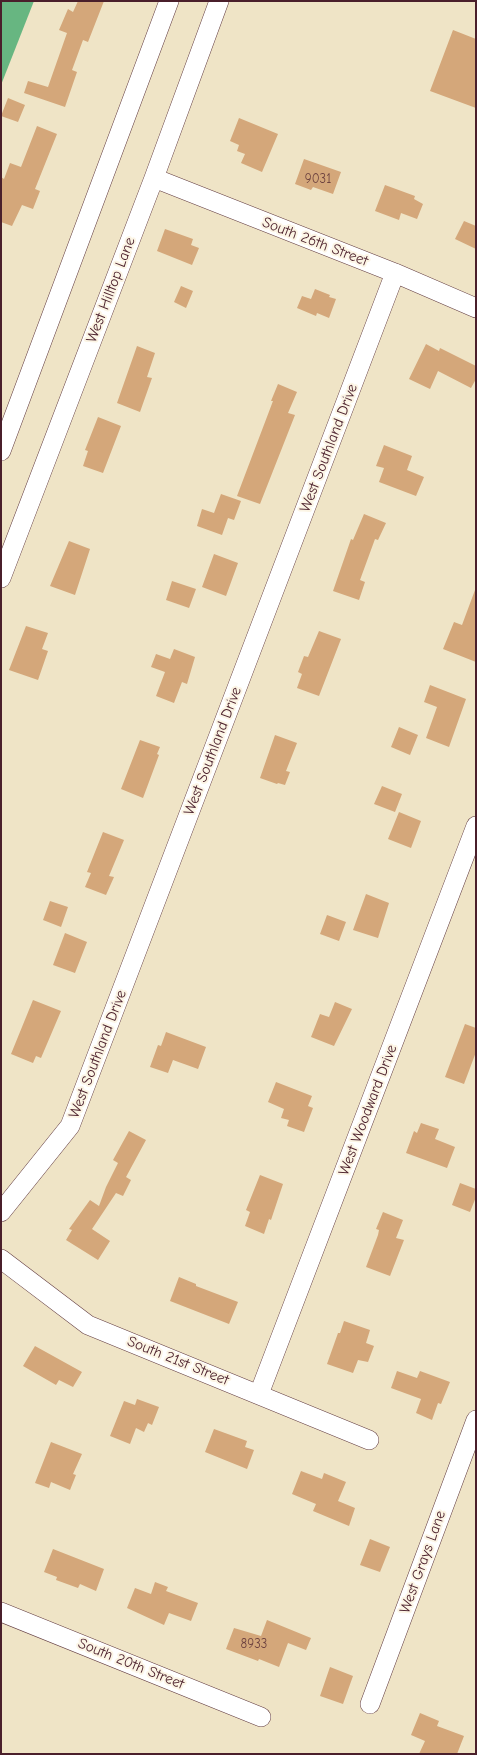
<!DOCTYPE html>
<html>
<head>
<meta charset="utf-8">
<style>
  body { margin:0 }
  #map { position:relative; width:477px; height:1755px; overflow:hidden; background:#efe4c6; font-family:"Comic Neue",sans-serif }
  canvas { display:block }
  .frame { position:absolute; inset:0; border:2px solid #4a1f2b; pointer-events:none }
</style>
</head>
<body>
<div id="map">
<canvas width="477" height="1755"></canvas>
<div class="frame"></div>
</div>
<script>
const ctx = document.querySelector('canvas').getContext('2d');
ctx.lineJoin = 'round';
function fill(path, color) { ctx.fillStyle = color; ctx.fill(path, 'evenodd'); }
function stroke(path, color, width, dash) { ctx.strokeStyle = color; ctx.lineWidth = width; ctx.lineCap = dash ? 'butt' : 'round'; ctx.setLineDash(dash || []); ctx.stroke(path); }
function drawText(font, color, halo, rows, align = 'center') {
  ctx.font = font + ' "Comic Neue",sans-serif'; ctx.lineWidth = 4; ctx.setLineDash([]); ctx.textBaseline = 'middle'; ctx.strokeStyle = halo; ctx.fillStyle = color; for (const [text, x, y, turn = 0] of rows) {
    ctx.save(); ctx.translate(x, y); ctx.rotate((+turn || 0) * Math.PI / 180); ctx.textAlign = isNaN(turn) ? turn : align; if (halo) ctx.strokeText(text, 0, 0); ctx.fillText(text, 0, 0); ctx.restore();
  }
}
fill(new Path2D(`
  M1 1H34L1 85Z`), '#67b681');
fill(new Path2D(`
  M78 1H104L88 42 83 40 72 70 77 72 65 107 24 93 28 81 48 87 67 33 59 30 68 9 73 12Z
  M453 30 476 39V108L430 91Z
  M8 98 25 105 18 122 1 116Z
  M239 118 278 134 262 172 241 163 245 154 237 151 239 145 230 141Z
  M37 126 57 134 35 189 40 191 33 209 22 205 12 226 1 222V177L4 179 10 163 21 167Z
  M304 159 341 172 333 194 313 187 311 190 295 184Z
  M385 185 415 196 414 199 423 204 417 219 401 213 399 220 375 211Z
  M464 221 476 226V249L455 239Z
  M165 229 193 239 191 245 199 248 192 265 157 251Z
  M181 286 193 291 186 308 174 302Z
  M315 289 330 295 329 297 336 299 329 318 317 313 316 316 297 308 302 296 311 299Z
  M426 344 439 351 440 348 476 366V379L471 388 438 371 430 389 409 379Z
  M137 346 155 353 147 377 152 378 140 412 117 403Z
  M278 384 297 392 288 413 295 415 260 504 237 496 273 401H271Z
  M98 417 121 426 103 473 83 466 88 451 85 450Z
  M384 445 412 456 407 470 424 477 416 496 379 482 384 468 376 466Z
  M221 494 241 501 234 520 228 518 222 535 197 526 202 509 214 513Z
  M364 514 386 523 378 540 375 539 360 580 365 582 359 600 333 591 351 539 353 540Z
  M69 541 90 549 75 595 50 586Z
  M214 554 238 563 226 596 202 587Z
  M172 581 196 589 189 608 166 600Z
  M475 590H476V662L443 649 454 622 462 625Z
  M26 626 48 633 42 649 48 651 38 680 9 670Z
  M319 631 341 639 319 696 297 688 302 674 298 672 304 656 308 657Z
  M174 649 195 657 187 684 182 682 174 703 156 696 165 672 151 667 156 654 170 659Z
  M430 685 466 699 449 747 426 738 437 707 424 702Z
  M399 727 418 735 410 755 391 747Z
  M275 735 297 743 286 771 290 772 285 785 278 783 277 784 260 778Z
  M140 740 160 747 157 754 159 755 143 798 121 789Z
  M382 786 402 794 395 812 374 804Z
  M399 812 421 821 411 848 388 839Z
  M103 832 124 840 109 876 114 877 106 895 85 887 91 873 87 872Z
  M366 894 389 903 378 938 353 930Z
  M50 901 68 907 61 927 43 920Z
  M327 915 346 922 339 941 320 934Z
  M65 933 87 942 75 973 53 965Z
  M33 1000 61 1011 41 1058 36 1056 33 1063 11 1054Z
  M335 1002 352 1009 334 1046 311 1037 320 1014 329 1017Z
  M465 1024 476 1028V1052L464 1084 445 1077Z
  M166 1032 206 1047 198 1069 173 1060 168 1073 150 1067 158 1045 161 1046Z
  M276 1082 312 1096 308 1106 313 1108 304 1132 287 1126 289 1120 281 1118 284 1109 268 1102Z
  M421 1123 439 1129 435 1139 455 1147 447 1168 406 1153 414 1131 417 1133Z
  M129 1131 146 1140 126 1177 131 1180 123 1196 116 1193 92 1229 110 1241 98 1260 66 1240 72 1230 69 1229 90 1200 99 1206 106 1187 118 1163 113 1160Z
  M260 1175 283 1184 271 1220 269 1219 264 1234 245 1226 250 1212 246 1210Z
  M460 1183 476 1189V1197L470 1212 452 1205Z
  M383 1212 403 1220 396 1238 404 1240 390 1276 366 1267 378 1235 379 1230 376 1229Z
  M179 1277 196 1284V1286L238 1302 229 1324 170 1301Z
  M344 1321 370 1330 366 1343 374 1346 368 1362 358 1360 353 1373 327 1364 338 1333H340Z
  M35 1346 82 1372 73 1387 59 1380 56 1385 23 1366Z
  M397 1371 417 1378 420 1371 450 1382 441 1404 438 1403 432 1420 416 1413 421 1399 391 1388Z
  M137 1399 159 1407 152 1425 148 1423 144 1432 136 1428 130 1444 110 1436 124 1401 135 1405Z
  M214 1429 247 1441 245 1447 254 1450 247 1469 205 1452Z
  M51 1442 82 1454 73 1474 76 1475 70 1490 51 1482 49 1488 35 1483Z
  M301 1471 322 1479 324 1473 346 1482 338 1501 355 1508 349 1526 313 1511 316 1504 292 1494Z
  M370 1539 390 1547 380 1572 360 1565Z
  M53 1549 104 1569 96 1591 80 1584 78 1588 56 1580 57 1577 44 1572Z
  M155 1582 168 1587 166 1591 198 1603 191 1621 169 1613 164 1625 127 1608 135 1588 151 1594Z
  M267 1620 311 1638 306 1650 288 1643 279 1667 259 1659 258 1661 226 1649 234 1628 261 1636Z
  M330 1667 353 1676 343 1704 320 1696Z
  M420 1713 439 1721 437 1726 464 1736 457 1754H419L425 1741 411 1735Z`), '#d4a77a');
const minor = new Path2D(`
  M154 178 395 273 476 308
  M1 451 169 1
  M1 578 154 178 219 1
  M1 1212 70 1126 395 273
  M1 1259 88 1325 369 1440
  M259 1394 476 826
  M1 1612 261 1717
  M370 1704 476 1420`);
stroke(minor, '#633d42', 20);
stroke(minor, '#fff', 19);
drawText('13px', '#6c413f', null, [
  ["9031",318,179],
  ["8933",254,1644]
]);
drawText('15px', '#4a1f2b', '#fcf5e5', [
  ["South 26th Street",315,242,21],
  ["West Hilltop Lane",111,290,-69],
  ["West Southland Drive",329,448,-69],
  ["West Southland Drive",213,751,-69],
  ["West Southland Drive",98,1054,-69],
  ["West Woodward Drive",368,1110,-69],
  ["South 21st Street",178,1361,22],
  ["West Grays Lane",423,1562,-70],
  ["South 20th Street",131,1664,22]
]);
</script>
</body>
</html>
